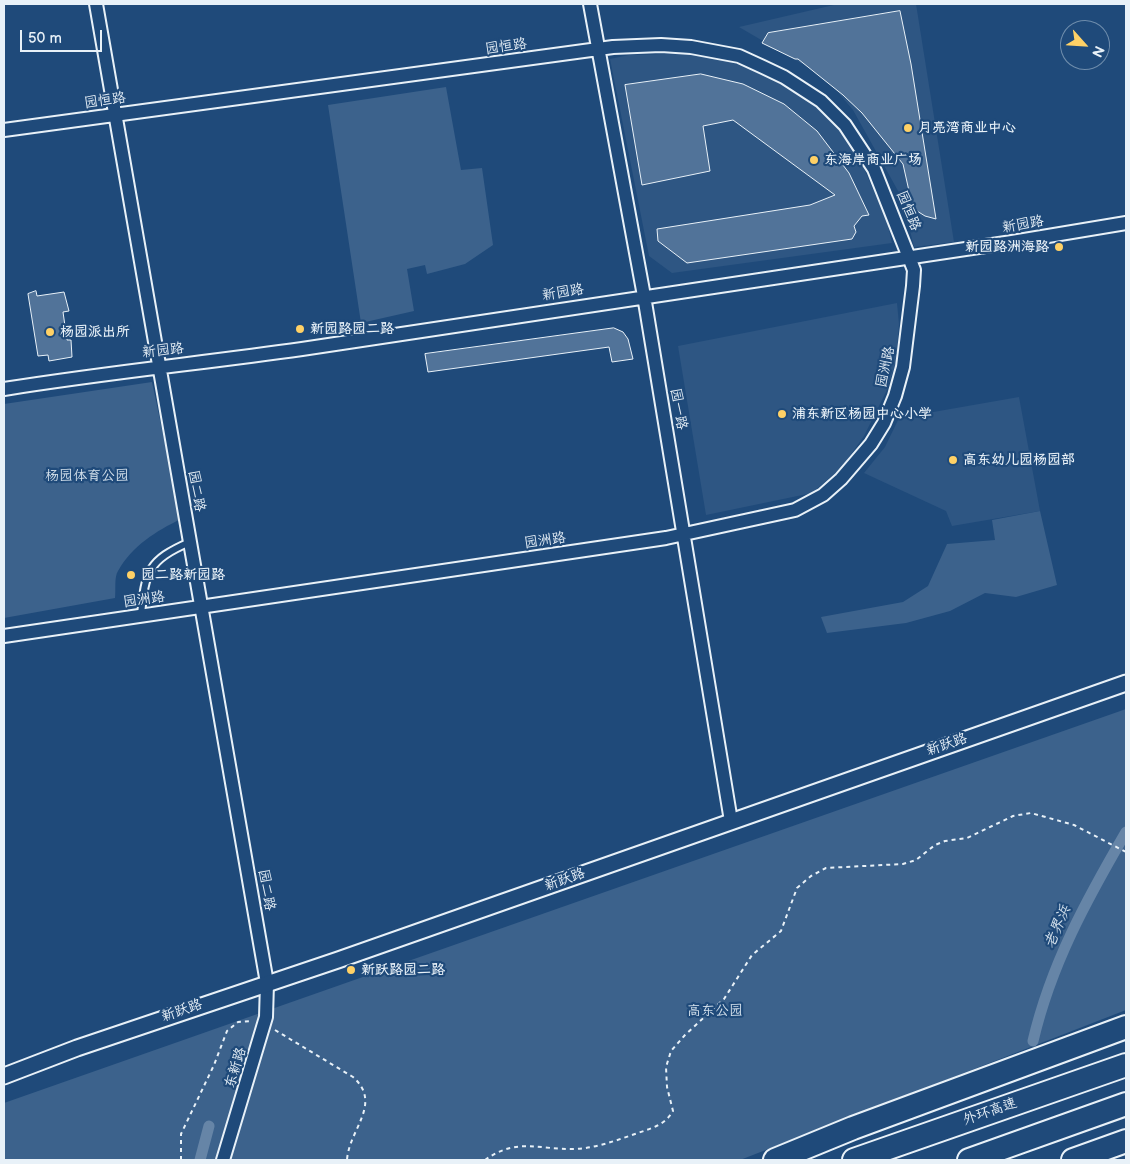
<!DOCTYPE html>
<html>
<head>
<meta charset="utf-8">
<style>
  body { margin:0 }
  #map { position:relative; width:1130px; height:1164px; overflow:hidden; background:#1f4a7a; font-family:"Balsamiq Sans",sans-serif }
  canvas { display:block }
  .frame { position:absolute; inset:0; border:5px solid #e8f1f8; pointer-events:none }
  .north { position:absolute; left:1060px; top:20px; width:50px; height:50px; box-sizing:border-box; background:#1f4a7a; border:1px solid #6f8dac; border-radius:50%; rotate:116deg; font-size:14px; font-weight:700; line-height:20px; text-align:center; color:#e8f1f8 }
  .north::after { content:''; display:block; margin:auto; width:18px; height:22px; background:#ffd166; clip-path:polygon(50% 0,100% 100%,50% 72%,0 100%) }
  .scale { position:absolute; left:20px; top:30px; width:82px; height:22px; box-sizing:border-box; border:2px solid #e8f1f8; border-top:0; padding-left:6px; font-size:15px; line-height:18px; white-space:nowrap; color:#e8f1f8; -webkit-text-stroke:4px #1f4a7a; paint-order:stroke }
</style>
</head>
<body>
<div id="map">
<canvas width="1130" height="1164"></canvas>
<div class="frame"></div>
<div class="north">N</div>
<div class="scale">50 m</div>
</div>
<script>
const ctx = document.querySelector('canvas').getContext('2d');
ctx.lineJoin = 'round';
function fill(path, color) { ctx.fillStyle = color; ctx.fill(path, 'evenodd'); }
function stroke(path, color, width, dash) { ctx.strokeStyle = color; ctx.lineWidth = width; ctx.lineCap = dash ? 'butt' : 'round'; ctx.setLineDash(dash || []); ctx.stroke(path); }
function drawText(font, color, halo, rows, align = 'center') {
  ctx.font = font + ' "Balsamiq Sans","LXGW WenKai TC",sans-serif'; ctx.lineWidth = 4.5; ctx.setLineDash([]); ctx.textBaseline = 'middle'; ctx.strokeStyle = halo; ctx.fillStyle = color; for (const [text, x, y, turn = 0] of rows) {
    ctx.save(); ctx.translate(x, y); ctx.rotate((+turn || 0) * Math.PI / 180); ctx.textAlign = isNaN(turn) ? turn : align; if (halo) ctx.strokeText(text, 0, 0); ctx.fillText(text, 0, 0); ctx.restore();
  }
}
fill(new Path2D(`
  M838 4H916L954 242 914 247 902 198 853 110 831 84 811 69 739 27Z
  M668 54 710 55 764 74 804 97 833 122 858 155 887 221 892 243 672 273 649 256 610 59 629 55Z
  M897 303 899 324 896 363 886 392 864 436 842 467 812 493 706 515 678 346Z
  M1019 397 1040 511 952 526 946 511 864 473 885 447 899 418Z`), '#2e5683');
fill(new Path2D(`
  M446 87 461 170 482 168 493 245 465 264 427 274 425 265 407 269 414 311 361 323 328 105Z
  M152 382 181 519C156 531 132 546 118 571 114 577 116 590 115 598L4 618V404Z
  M1040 511 1057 585 1016 597 985 593 950 611 906 623 827 633 821 617 903 602 928 586 947 544 995 540 992 520Z
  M1126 709V1010L740 1160H4V1103Z`), '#3c628c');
stroke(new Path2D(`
  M1033 1041C1051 964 1087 899 1126 832
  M200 1160 209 1126`), '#6685a7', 11);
const building = new Path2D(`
  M900 11 911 64 936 219 925 216 917 211 911 200 903 164 862 113 843 95 798 59H795L762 43 768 33Z
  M701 74 743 84 784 104 817 131 849 173 869 215 862 216 854 226 856 232 852 239 687 263 658 241 657 229 810 205 835 195 733 120 703 126 710 171 642 185 625 85Z
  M36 291 37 296 64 292 69 311 63 312 67 340H71L72 357 49 361 48 355 38 356 28 294Z
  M614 328 623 332 628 339 633 359 612 362 609 347 428 372 425 354Z`);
fill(building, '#517399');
stroke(building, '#e8f1f8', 1);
const service = new Path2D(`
  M141 615C145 572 148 560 190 542`);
const minor = new Path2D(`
  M96 4 267 983 266 1017 223 1160
  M590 4 644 296 731 821
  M4 130 613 47 661 45 691 47 739 56 763 67 784 77 821 101 845 125 874 169 914 270 913 286 903 367 895 396 884 423 871 444 841 479 823 495 795 510 666 538 4 636
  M4 389C103 373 203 363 302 349L1012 242 1126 223`);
const tertiary = new Path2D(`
  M4 1076 77 1048 338 960 1126 683`);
const motorway = new Path2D(`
  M775 1160 853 1128 1126 1027
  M854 1160 1126 1065
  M969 1160 1126 1104
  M1073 1160 1126 1141`);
stroke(service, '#e8f1f8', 10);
stroke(minor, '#e8f1f8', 16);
stroke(tertiary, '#e8f1f8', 19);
stroke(motorway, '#e8f1f8', 26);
stroke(new Path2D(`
  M275 1030 353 1077C383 1104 349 1129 347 1160
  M181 1160V1134L214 1065 227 1031 238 1022 252 1021
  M485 1160C517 1137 539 1150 575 1149 597 1148 617 1140 638 1133 652 1128 665 1125 673 1111L667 1087 666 1067 671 1051 685 1035 724 999 752 955 781 931 797 888 811 876 826 868 903 864 916 860 935 845 945 841 967 838 1013 816 1031 813 1074 825 1126 852`), '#e8f1f8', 2, [4, 4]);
stroke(service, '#1f4a7a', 6);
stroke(minor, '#1f4a7a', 12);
stroke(tertiary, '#1f4a7a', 15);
stroke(motorway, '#1f4a7a', 22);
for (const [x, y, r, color] of [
  [908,128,5,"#ffd166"],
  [814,160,5,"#ffd166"],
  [1059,247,5,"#ffd166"],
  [300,329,5,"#ffd166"],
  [50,332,5,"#ffd166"],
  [782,414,5,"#ffd166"],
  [953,460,5,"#ffd166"],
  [131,575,5,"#ffd166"],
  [351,970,5,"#ffd166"]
]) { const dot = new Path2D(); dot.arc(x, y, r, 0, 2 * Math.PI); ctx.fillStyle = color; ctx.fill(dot); stroke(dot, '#1f4a7a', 2); }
drawText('14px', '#e8f1f8', '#1f4a7a', [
  ["园恒路",506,47,-8],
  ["园恒路",105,101,-8],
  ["园恒路",908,211,68],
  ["新园路",1023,225,-10],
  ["新园路",563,293,-9],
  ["新园路",163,351,-6],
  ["园洲路",886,367,-78],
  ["园一路",678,409,80],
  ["园二路",196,491,80],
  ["园洲路",545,541,-8],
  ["园洲路",144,600,-8],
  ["新跃路",947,745,-19],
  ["新跃路",565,880,-20],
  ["园二路",266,890,80],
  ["新跃路",182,1011,-19],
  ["东新路",236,1068,-73],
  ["外环高速",990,1112,-19]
]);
drawText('bold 14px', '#e8f1f8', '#1f4a7a', [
  ["月亮湾商业中心",918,128],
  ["东海岸商业广场",824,160],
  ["新园路洲海路",1049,247,"right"],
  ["新园路园二路",310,329],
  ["杨园派出所",60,332],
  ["浦东新区杨园中心小学",792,414],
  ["高东幼儿园杨园部",963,460],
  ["园二路新园路",141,575],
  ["新跃路园二路",361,970]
], 'left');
drawText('14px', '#d7e3ed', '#1f4a7a', [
  ["杨园体育公园",87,476],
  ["高东公园",715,1011]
]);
drawText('italic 15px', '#d4e1ec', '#1f4a7a', [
  ["老界浜",1058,927,-67]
]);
</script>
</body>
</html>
